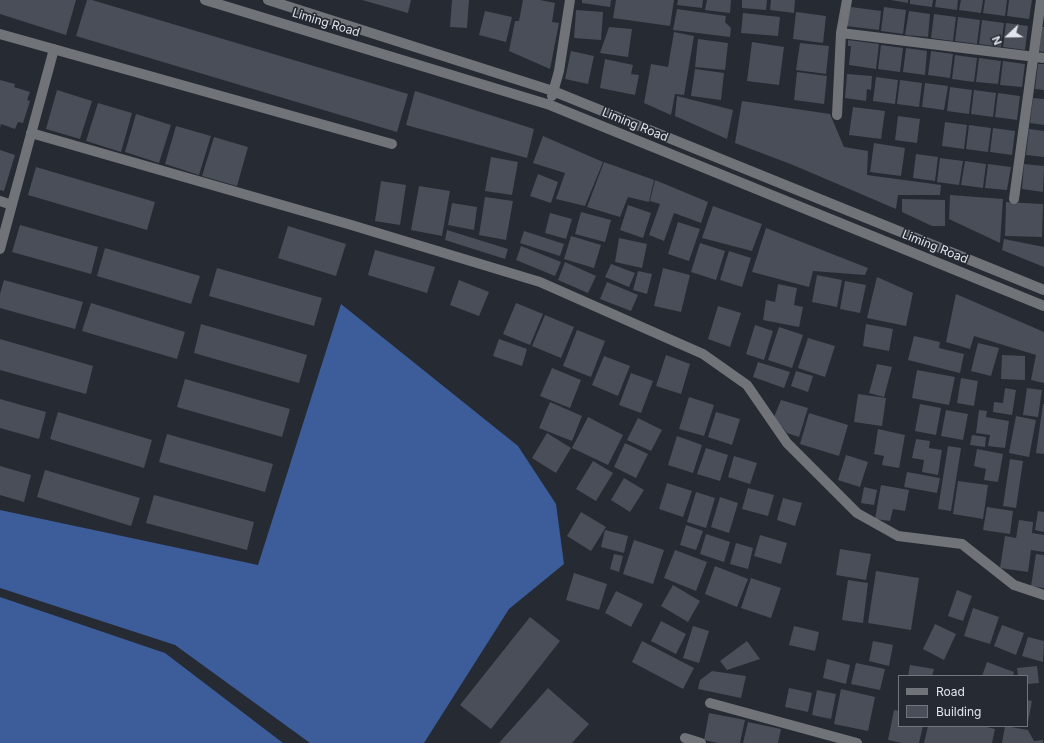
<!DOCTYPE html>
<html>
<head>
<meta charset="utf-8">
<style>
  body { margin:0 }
  #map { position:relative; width:1044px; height:743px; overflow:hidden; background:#252a33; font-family:Inter,sans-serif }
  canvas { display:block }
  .legend { position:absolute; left:898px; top:675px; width:130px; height:52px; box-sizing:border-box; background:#252a33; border:1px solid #71757d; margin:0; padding:5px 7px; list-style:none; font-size:12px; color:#e2e5eb }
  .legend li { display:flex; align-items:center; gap:8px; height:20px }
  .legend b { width:20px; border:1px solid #71757d }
  .north { position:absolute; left:988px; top:16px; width:40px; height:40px; -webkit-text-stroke:3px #252a33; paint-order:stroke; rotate:248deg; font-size:11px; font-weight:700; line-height:16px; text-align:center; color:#e2e5eb }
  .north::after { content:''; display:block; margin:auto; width:14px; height:18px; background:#e2e5eb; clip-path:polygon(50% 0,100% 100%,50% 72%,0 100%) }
</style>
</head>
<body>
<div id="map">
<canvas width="1044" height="743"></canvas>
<ul class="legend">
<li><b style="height:5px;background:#707378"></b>Road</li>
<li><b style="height:11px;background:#494e58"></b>Building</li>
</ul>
<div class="north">N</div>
</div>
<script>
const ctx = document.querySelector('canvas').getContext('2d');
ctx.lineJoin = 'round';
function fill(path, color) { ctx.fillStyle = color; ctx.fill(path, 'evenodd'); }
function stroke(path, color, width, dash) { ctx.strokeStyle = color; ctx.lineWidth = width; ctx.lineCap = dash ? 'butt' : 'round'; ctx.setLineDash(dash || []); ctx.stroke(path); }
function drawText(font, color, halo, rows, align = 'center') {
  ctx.font = font + ' Inter,sans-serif'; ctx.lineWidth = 3.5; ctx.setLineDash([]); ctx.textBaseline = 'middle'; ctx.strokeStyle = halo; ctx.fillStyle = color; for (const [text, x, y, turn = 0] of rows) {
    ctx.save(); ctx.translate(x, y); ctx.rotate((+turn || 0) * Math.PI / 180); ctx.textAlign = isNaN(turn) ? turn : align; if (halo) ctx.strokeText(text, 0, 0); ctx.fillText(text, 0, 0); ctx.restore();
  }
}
fill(new Path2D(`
  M341 304 518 446 556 504 564 564 509 609 424 743H310L175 645 0 588V510L258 565Z
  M0 597 165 653 283 743H0Z`), '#3c5c9a');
fill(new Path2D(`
  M0 0H76L66 35 0 14Z
  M87 0H92L408 94 397 132 76 36Z
  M362 0H411L408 13Z
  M452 0H469L467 28 450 27Z
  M523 0H540L555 3 552 22 559 23 550 69 509 51 515 21H519Z
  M582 0H611L610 7 582 3Z
  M616 0H674L670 26 613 18Z
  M678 0H703L702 8 677 5Z
  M707 0H731L730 13 705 10Z
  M742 0H767L766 10 742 8Z
  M771 0H795L794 13 770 10Z
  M891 0H908V3Z
  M910 0H933L932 7 910 4Z
  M936 0H958L957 10 935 7Z
  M961 0H983L981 13 959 10Z
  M985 0H1007L1005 16 983 13Z
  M1009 0H1032L1029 19 1007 16Z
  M851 7 881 11 879 30 846 26Z
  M884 7 906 10 903 34 881 31Z
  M677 9 726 16 725 22 731 28 730 37 673 30Z
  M576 10 603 12 601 40 574 38Z
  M485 11 512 17 506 42 479 35Z
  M909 11 930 14 928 37 905 35Z
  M796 12 826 16 823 43 793 39Z
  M743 13 780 17 778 36 741 33Z
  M934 14 956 17 953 41 931 38Z
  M958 17 980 20 977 44 955 41Z
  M982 20 1004 23 1001 47 979 44Z
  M1006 23 1028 26 1025 50 1003 47Z
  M609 27 632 29 628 57 600 53Z
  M1042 27H1044V52L1039 51Z
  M674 32 694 36 684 95 675 94 671 115 644 103 651 64 668 67Z
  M698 39 728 43 725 70 695 67Z
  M848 40 879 44 876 69 849 65 851 46H848Z
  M752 42 784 47 779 85 747 81Z
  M800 43 829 46 826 74 796 70Z
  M881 45 903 48 900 72 878 69Z
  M906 48 927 51 925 75 903 72Z
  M571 51 594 56 588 84 565 79Z
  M931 51 953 54 950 78 928 75Z
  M955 55 977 58 974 82 952 79Z
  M979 58 1001 61 998 84 976 82Z
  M605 59 633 65 631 74 639 75 635 95 600 88Z
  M1003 61 1025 64 1022 87 1000 85Z
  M1038 64H1044V90L1035 89Z
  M695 69 724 73 721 100 691 96Z
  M797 72 827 76 824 104 794 100Z
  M847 74 872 76 871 90 867 89 866 101 845 98Z
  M876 77 898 80 895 104 873 101Z
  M0 80 15 84 14 87 30 92 27 100 30 101 23 123 18 122 15 129 1 124 0 128Z
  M900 80 922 83 919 107 897 104Z
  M925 83 948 86 944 110 922 107Z
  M950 87 972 90 969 114 947 111Z
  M57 90 92 101 80 139 46 129Z
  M974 90 996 93 993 117 971 114Z
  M415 91 534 129 527 158 406 125Z
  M998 93 1020 96 1017 120 995 117Z
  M677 96 733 110 727 139 675 116Z
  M1033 98 1044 99V125L1030 123Z
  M742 101 830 114 844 147 868 151 867 175 941 185 940 195H898L896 209 793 165 735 143Z
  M98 103 132 113 121 152 86 141Z
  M853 107 885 111 881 139 849 135Z
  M136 114 171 125 159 163 125 152Z
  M898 116 920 119 917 143 895 140Z
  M945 122 967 125 964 149 942 146Z
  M969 125 991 128 988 152 966 149Z
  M176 126 211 136 199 175 165 164Z
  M993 128 1015 131 1012 155 990 152Z
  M1029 129 1044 131V157L1026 155Z
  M543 136 603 162 585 206 556 199 565 173 533 163Z
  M214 137 248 147 237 186 202 176Z
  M874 143 905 148 901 176 870 172Z
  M0 150 15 155 4 191 0 190Z
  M916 154 938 157 935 181 913 178Z
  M491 157 518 162 512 195 485 191Z
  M940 158 963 161 959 185 937 182Z
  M965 161 986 164 983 188 961 185Z
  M604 162 654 180 649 202 628 197 620 217 587 207Z
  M988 164 1011 167 1007 190 985 188Z
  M1024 164 1044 166 1043 192 1022 189Z
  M36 167 155 202 147 230 28 195Z
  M538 174 558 182 551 203 530 196Z
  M655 180 708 202 701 223 674 213 664 241 649 235 660 204 650 201Z
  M381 181 406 185 400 225 375 221Z
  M419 186 450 191 442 236 411 230Z
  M950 195 1003 199 1000 243 949 219Z
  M485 197 513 201 506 240 479 235Z
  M902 199 945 200V226H932L902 212Z
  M1006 202 1043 204 1042 237 1005 236Z
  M452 203 477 207 474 230 448 225Z
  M628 205 651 213 643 238 620 230Z
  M713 206 762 224 752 251 702 238Z
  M581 212 611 220 605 242 575 234Z
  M550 213 572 219 566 239 545 233Z
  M678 222 700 229 689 261 668 254Z
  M20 225 98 247 91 274 12 252Z
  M288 226 346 244 336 276 278 258Z
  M766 228 868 268 865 275 813 271 809 287 752 272Z
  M447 230 508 249 505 259 445 240Z
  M524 231 564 244 560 256 520 243Z
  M571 236 601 245 594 268 564 259Z
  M619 238 647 244 642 268 615 262Z
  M1004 239 1044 247V267L1002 250Z
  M700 243 725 251 716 280 691 272Z
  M521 246 561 262 555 276 516 260Z
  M105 248 200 276 191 304 97 276Z
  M375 250 435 267 427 293 368 275Z
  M729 251 751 258 742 287 720 280Z
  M565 262 596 276 588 293 558 280Z
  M611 264 635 273 629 287 605 277Z
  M217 268 322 298 314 326 209 296Z
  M663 268 690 275 681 312 654 306Z
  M638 271 652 274 647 294 633 290Z
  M817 275 842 280 837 307 812 302Z
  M877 277 913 293 906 326 867 318Z
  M4 280 83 302 75 329 0 308V294Z
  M459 280 489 292 479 316 450 305Z
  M845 281 866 285 860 313 840 309Z
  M607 282 638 295 631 311 600 299Z
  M778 284 797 288 794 305 803 307 799 327 763 320 766 300 775 302Z
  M956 294 1044 332V383L1031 380 1036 355 974 336 970 349 946 342Z
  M91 303 185 332 177 359 82 331Z
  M516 303 543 314 530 345 503 334Z
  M718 306 741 313 730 347 708 339Z
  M545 315 574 327 561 358 532 346Z
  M201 324 307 355 299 383 194 353Z
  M866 324 893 329 889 351 863 346Z
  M755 325 773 331 764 360 746 354Z
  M779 327 803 335 792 368 768 360Z
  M577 330 605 341 591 377 563 366Z
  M914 336 940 342 939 348 964 354 960 373 908 360Z
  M808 338 835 346 825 377 798 368Z
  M0 339 93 366 86 394 0 370Z
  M499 339 527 349 522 366 493 356Z
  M978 343 999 348 991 376 971 371Z
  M666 355 690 364 681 394 656 386Z
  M1002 355 1025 356V380L1001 379Z
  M604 356 630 366 618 396 592 385Z
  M758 362 790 372 784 388 753 377Z
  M877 364 892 367 884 397 869 393Z
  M552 368 581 380 570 408 540 396Z
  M917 370 955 377 949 405 912 398Z
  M796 371 813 376 808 392 791 386Z
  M631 373 653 381 641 413 619 405Z
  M961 378 978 381 974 406 957 403Z
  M185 379 290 409 282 437 177 407Z
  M1005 388 1016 390 1012 415 993 412 994 402 1003 403Z
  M1027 388 1042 390 1038 417 1023 415Z
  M858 394 886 398 882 426 854 422Z
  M689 397 714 405 704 436 679 429Z
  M0 399 46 412 39 439 0 428Z
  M781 400 808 408 799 437 787 433 774 417Z
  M550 402 582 416 572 441 539 428Z
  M920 404 941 408 936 435 915 431Z
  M1043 404H1044V454L1036 453Z
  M946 410 968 414 963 440 941 436Z
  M979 410 987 411 986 417 1009 421 1005 448 988 446 990 435 976 433Z
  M58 412 152 440 144 468 50 439Z
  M716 412 740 419 732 445 708 437Z
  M809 413 848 425 839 456 800 444Z
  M1016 416 1036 420 1029 457 1009 453Z
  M588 417 623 435 608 465 572 448Z
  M638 418 662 430 651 451 627 440Z
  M878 429 905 435 899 468 882 465 884 456 874 454Z
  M547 433 571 448 556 473 532 458Z
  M167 434 273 464 265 492 159 462Z
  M972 435 986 437 985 447 970 445Z
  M677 436 702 445 693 473 668 465Z
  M916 439 930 441 929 448 942 450 938 475 922 472 924 460 912 458Z
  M625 443 648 454 636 478 614 467Z
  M948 446 961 448 951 511 938 509Z
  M706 448 728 455 720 481 697 474Z
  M977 449 1003 454 998 482 984 480 986 469 974 466Z
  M846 455 868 462 860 487 838 480Z
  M734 456 757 463 750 484 728 477Z
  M1010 459 1023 461 1016 508 1003 506Z
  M593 461 613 473 596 501 576 489Z
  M0 466 31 475 24 502 0 495Z
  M45 470 140 498 131 526 37 497Z
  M907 472 940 478 937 493 904 487Z
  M624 478 644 490 630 512 611 500Z
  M958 481 988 485 983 519 953 514Z
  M667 483 692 491 683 517 659 509Z
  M881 485 909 490 905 511 893 509 890 521 875 519Z
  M864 487 877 490 874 505 861 503Z
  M748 488 774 495 768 516 742 509Z
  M696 492 715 498 706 528 687 522Z
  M154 495 254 522 247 550 146 523Z
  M720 497 738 503 729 533 711 527Z
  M783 498 802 503 795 526 777 520Z
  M987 507 1013 511 1010 534 983 530Z
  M1038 511 1044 512V532L1035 530Z
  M581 512 606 527 591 551 567 536Z
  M1019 520 1033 522 1032 533 1044 535V552L1031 550 1028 572 1000 568 1005 536 1016 538Z
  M686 525 703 531 696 550 680 545Z
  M605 530 628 536 624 553 601 547Z
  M706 534 730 542 724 562 700 554Z
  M760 535 787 543 781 564 754 556Z
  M634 540 664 550 653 584 623 574Z
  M736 543 753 548 748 569 730 564Z
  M840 549 871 554 866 580 836 575Z
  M675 550 707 562 696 591 664 578Z
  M614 554 623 556 619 572 610 569Z
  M1036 554 1044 555V588L1031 586Z
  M715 566 748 579 737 607 705 594Z
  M876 571 919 578 911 630 868 623Z
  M574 573 607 584 599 610 566 600Z
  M751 578 781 588 771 618 741 608Z
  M848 580 868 583 863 623 842 620Z
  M673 585 700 601 688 622 661 606Z
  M957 590 972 596 963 621 948 616Z
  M616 591 643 604 631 627 605 613Z
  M973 608 999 617 990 644 964 636Z
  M530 617 560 641 491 729 460 705Z
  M661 621 686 634 676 654 651 641Z
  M935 624 956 634 944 660 923 649Z
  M1002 625 1024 633 1016 655 994 646Z
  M693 626 709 631 699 663 683 658Z
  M794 626 819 632 815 651 789 645Z
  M1028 637 1044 641 1043 662 1022 656Z
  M642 641 694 668 683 689 632 662Z
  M747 641 760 659 727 670 720 661Z
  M873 641 893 645 889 666 869 661Z
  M827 659 850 665 846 684 823 678Z
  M987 662 1014 672 1013 676H982Z
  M856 663 885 669 880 690 851 684Z
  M910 665 934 669 932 676H908Z
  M1037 666 1039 683 1027 684V676H1018L1017 668Z
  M712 671 746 676 741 698 698 689 700 680Z
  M548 688 589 724 572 743H499Z
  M789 688 812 693 808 712 785 707Z
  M841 689 875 697 868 731 834 724Z
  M817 690 836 694 831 719 812 715Z
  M1027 700 1032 701 1028 722H1027Z
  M894 710 899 711V726H923L919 743H902L888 740Z
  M709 713 745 720 740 743H718L704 740Z
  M748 722 781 729 778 743H743Z
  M928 726H983L995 729 992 743H924Z
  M1005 726 1028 730 1034 741 1043 740V743H1002Z`), '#494e58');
stroke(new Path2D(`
  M205 0 550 105 1044 306
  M268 0 553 91 1044 290
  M841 33 1044 58
  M0 34 392 144
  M552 96 559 71 570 0
  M837 115 841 33 847 0
  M31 133 348 224 540 282 703 354 747 385 787 443 857 513 898 536 962 544 1014 585 1044 595
  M1014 199 1041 0
  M0 201 12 205
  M0 249 54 49
  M710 703 857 743
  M685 738 701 743`), '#707378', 10);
drawText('12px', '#e2e5eb', '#252a33', [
  ["Liming Road",326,23,17],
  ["Liming Road",635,125,22],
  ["Liming Road",935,247,22]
]);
</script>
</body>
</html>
